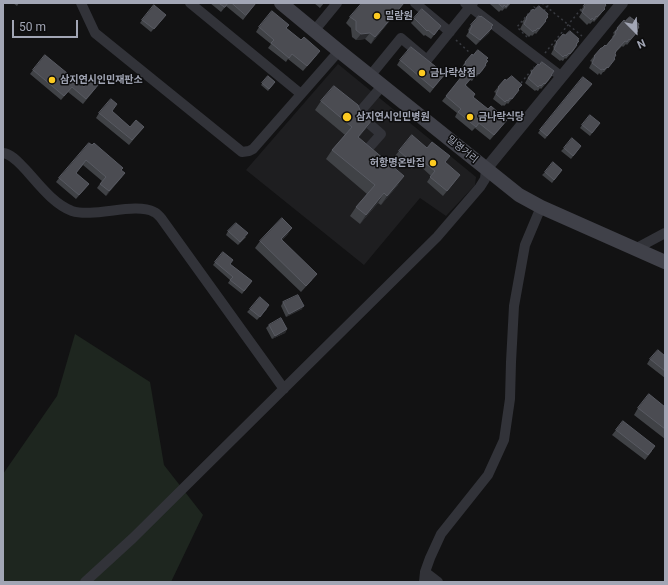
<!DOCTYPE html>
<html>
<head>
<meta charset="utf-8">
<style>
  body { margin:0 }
  #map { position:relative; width:668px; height:585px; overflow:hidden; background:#121213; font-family:Roboto,sans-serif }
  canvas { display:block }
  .frame { position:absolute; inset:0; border:4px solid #a2a6b5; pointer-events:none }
  .north { position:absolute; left:616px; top:12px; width:40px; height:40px; -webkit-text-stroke:3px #0d0d0e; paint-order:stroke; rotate:156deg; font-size:11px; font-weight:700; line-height:16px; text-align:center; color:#a2a6b5 }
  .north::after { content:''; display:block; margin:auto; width:14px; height:18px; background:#a2a6b5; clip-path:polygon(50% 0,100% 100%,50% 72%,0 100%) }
  .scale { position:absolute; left:12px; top:20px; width:66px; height:18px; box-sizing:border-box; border:2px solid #a2a6b5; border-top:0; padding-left:5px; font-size:12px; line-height:14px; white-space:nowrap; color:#a2a6b5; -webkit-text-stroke:3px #0d0d0e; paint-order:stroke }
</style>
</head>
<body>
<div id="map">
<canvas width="668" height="585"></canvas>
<div class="frame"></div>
<div class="north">N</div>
<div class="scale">50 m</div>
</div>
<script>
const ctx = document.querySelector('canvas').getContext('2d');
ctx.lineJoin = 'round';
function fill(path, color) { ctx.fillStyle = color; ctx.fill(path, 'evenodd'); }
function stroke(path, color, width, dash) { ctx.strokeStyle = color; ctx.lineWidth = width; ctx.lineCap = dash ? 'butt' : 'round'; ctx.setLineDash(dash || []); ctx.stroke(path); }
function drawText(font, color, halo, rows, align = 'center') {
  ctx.font = font + ' Roboto,"Noto Sans KR",sans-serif'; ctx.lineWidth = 3; ctx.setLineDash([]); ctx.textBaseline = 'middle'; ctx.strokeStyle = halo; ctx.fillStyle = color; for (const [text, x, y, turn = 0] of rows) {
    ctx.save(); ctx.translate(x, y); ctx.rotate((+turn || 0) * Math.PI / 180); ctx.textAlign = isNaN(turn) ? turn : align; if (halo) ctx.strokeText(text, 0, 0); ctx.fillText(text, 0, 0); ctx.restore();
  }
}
fill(new Path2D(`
  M338 64 476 177 475 185 446 216 420 198 364 265 246 170Z`), '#1e1e20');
fill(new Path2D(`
  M75 334 150 382 164 465 203 515 171 582H3V474L57 396Z`), '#1e261f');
stroke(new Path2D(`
  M542 3 582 36
  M544 11 550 3
  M527 37 517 27 534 7 537 9
  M456 40 470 53
  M545 53 586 3
  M521 83 534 67`), '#383a40', 1.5, [2, 3]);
stroke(new Path2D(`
  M81 3 95 33 242 152 249 151 253 149 339 51
  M190 3 301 94
  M415 3 450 32
  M465 3 562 77
  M314 31 337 3
  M370 76 401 38 427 60 473 3
  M366 151 381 134 358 114 382 86
  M3 153C12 154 19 163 25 169 38 183 53 204 72 211 94 218 135 202 154 212 157 213 159 216 161 218L284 389
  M637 248 665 233
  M425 572 438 582
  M85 582 133 538 437 237 480 187 485 179 486 169
  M424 582 425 572 430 558 441 534 488 475 504 440 510 399 511 362 514 306 525 245 541 207`), '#323339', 10);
stroke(new Path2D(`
  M486 169 622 3`), '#323339', 12);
stroke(new Path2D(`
  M281 3 339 51 519 195 541 207 665 262`), '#404149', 14);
fill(new Path2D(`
  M13 3H19L17 6Z
  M210 3H256L243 20 226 6 221 12Z
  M314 3H324L320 8Z
  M491 3H511L506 9 505 8 502 11 501 10 499 12 490 4Z
  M605 4 604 8 601 14 594 22 593 21 590 24 589 23 587 25 579 17 582 12 580 11 584 6Z
  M401 7 371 44 365 39 356 40 352 37 351 28 346 23 350 17Z
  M534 10 548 17 543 25 536 34 535 33 532 36 531 35 529 37 520 29 523 23 522 22 526 17Z
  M166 15 151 32 140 23 142 20Z
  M414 18 438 30 431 39 425 35 424 36 411 23Z
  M625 21 638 26 639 27 637 31H638L627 45 626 44 623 47 622 46 615 53V54L616 55 614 58 615 59 604 72H603L601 75 599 73 598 75 589 68 592 62 590 61 594 56 602 48 606 46 613 38 612 37 614 34 613 33 617 28Z
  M471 25 491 27 489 33 476 45 466 36 469 31 468 30Z
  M259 27 286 28 317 55 303 71 288 59 286 62 268 48 271 44 256 32Z
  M565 35 579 41 574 50 566 59 565 58 563 61 561 60 560 61 551 54 554 48 553 47 556 42Z
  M473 55 488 61 483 70 475 78H474L472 81 470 80 466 85 473 97 504 124 490 140 475 128 472 131 455 117 457 113 442 101 463 76 460 74 461 72 460 71 462 68V67L465 62Z
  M400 60 445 74 430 93 397 65Z
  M539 65 554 71 549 80 541 89 540 88 538 91 536 90 535 91 525 83 531 72Z
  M33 70 84 87 96 88 83 104 68 92 61 100 30 74Z
  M268 76 275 82 268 91 261 85Z
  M498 87 518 90 515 95 508 104 507 103 504 106 503 105 502 106 493 99 496 93 494 92Z
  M589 87 545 139 538 133 540 130Z
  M321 101 360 110 372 120 358 138 398 185 381 205 378 203 360 224 350 216 356 207 367 194 326 159 332 150 345 135 315 110Z
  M112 111 130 127H144L129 145 96 118 99 113Z
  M600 123 590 136 580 128 582 125Z
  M92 145 121 170 122 177 106 196 97 188 102 181 83 165 76 173 89 184 76 199 56 182 59 178Z
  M564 148 579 149 571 159 561 151Z
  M399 151 445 163 456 180 443 196 427 182 431 176 417 163 412 169 395 156Z
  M562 170 552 183 542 175 545 172Z
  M228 231 246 237 238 245 226 235Z
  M288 234 282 240 312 280 301 292 255 248 260 241Z
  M215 262 230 264 252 281 242 294 228 283 230 280 213 265Z
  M283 302 302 309 286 317 281 306Z
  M250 309H267L257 320 247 312Z
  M269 325 287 329 285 333 272 339 266 328Z
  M665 356V378L647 364 650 359Z
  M665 407V439L634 415 638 408Z
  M616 430 652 451 645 460 612 435Z`), '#404246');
fill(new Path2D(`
  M404 3 401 7 371 44 375 37Z
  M492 28 489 33 476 45 480 40Z
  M370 33 365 39 356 40 361 34Z
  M372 120 366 129 351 147 358 137Z
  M125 173 122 177 106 196 109 191Z
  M404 176 398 185 381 205 387 196Z
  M384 193 378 203 360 224 366 215Z
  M292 228 288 234 276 246 281 239Z
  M304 306 302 309 286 317 289 314Z
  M287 329 285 333 272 339 275 336Z`), '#292a2d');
const building = new Path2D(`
  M219 3H228L225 7Z
  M232 3H256L246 15Z
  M362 3H404L375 37 370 33 361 34 356 30V21L350 17Z
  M498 3H511L509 4H508L506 7 504 5 503 7Z
  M586 3H606L605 4 606 5 604 8 605 9 597 17 596 16 594 20 592 18 591 20 582 12 585 7 584 6Z
  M154 5 166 15 154 29 142 20Z
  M539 6 548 14 547 16 548 17 545 20 546 21 539 29 538 28 535 31 534 30 533 32 524 24 527 18 526 17 533 9 534 10Z
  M422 9 441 26 434 35 428 30 427 31 414 18Z
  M272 11 289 25 286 28 301 40 304 37 320 51 307 66 292 54 289 58 271 43 274 40 259 27Z
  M479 16 480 17 481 16 493 25 491 27 492 28 480 40 469 32 472 26 471 25Z
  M630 17 639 24 638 26 639 27 637 30 638 31 630 40 629 39 627 42 625 41 616 51 615 54 616 55 614 58 615 59 608 68 607 67 604 70 603 69 601 70 592 63 595 57 594 56 601 48H602L605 45 606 46 615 35 616 33 615 32 618 29 617 28 624 20 625 21Z
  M570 31 579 39 577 40 579 41 576 44 577 45 570 54 569 53 566 56 565 55 563 57 554 49 557 43 556 42 563 34 565 35Z
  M411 47 445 74 433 88 400 60Z
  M478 50 488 58 486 60 488 61 485 64 486 65 479 74 478 73 475 76 474 75 465 85 475 94 473 97 488 109 491 106 507 120 494 135 479 123 476 127 458 112 461 109 446 96 466 71 463 69 465 67 463 66 466 63 465 62 472 54 473 55Z
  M45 55 84 87 92 77 99 84 86 99 72 87 64 96 33 70Z
  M542 62 554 71 551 75H552L545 84 544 83 541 86 540 85 538 87 528 78 532 73 531 72 538 64 539 65Z
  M268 76 275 82 269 89 262 83Z
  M512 76 522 85 518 89 519 90 512 99 510 98 508 101 507 100 505 102 496 94 499 88 498 87 505 79 506 80Z
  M583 77 592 84 547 136 540 130Z
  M334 86 358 105 360 110 372 120 358 137 404 176 387 196 384 193 366 215 356 207 375 185 332 150 352 127 321 101Z
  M111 99 117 104 112 111 130 127 136 120 144 127 132 140 99 113Z
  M590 115 600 123 592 133 582 125Z
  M412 135 427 148 432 142 450 156 445 162 460 175 447 191 430 177 435 171 420 159 415 165 399 151Z
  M572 138 581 146 573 156 564 148Z
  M89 143 92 145 94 143 123 168 121 170 125 173 109 191 100 184 106 177 86 160 76 173 89 184 79 195 59 178Z
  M553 162 562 170 554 180 545 172Z
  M282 218 292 228 281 239 317 274 306 286 260 241Z
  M236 223 248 233 240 242 228 231Z
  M223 252 233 260 230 264 252 281 244 291 230 280 233 277 215 262Z
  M298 295 304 306 289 314 283 302Z
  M260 297 269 305 260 317 250 309Z
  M281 318 287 329 275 336 269 325Z
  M658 350 665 356V371L650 359Z
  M649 394 665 407V429L638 408Z
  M623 421 655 446 648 455 616 430Z`);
fill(building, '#4b4c52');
stroke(building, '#585a62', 1);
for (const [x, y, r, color] of [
  [377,16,4,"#fcca21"],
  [422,73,4,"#fcca21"],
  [52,80,4,"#fcca21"],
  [347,117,5,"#fcca21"],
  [470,117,4,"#fcca21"],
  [433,163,4,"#fcca21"]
]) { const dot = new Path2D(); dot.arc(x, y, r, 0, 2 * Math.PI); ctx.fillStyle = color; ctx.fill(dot); stroke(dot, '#0d0d0e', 1.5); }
drawText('bold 10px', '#a2a6b5', '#0d0d0e', [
  ["밀람원",385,16],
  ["금나락상점",430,73],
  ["삼지연시인민재판소",60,80],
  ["삼지연시인민병원",356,117],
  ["금나락식당",478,117],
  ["허항명온반집",425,163,"right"]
], 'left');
drawText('10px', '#a2a6b5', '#0d0d0e', [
  ["밀영거리",462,150,39]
]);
</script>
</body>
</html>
